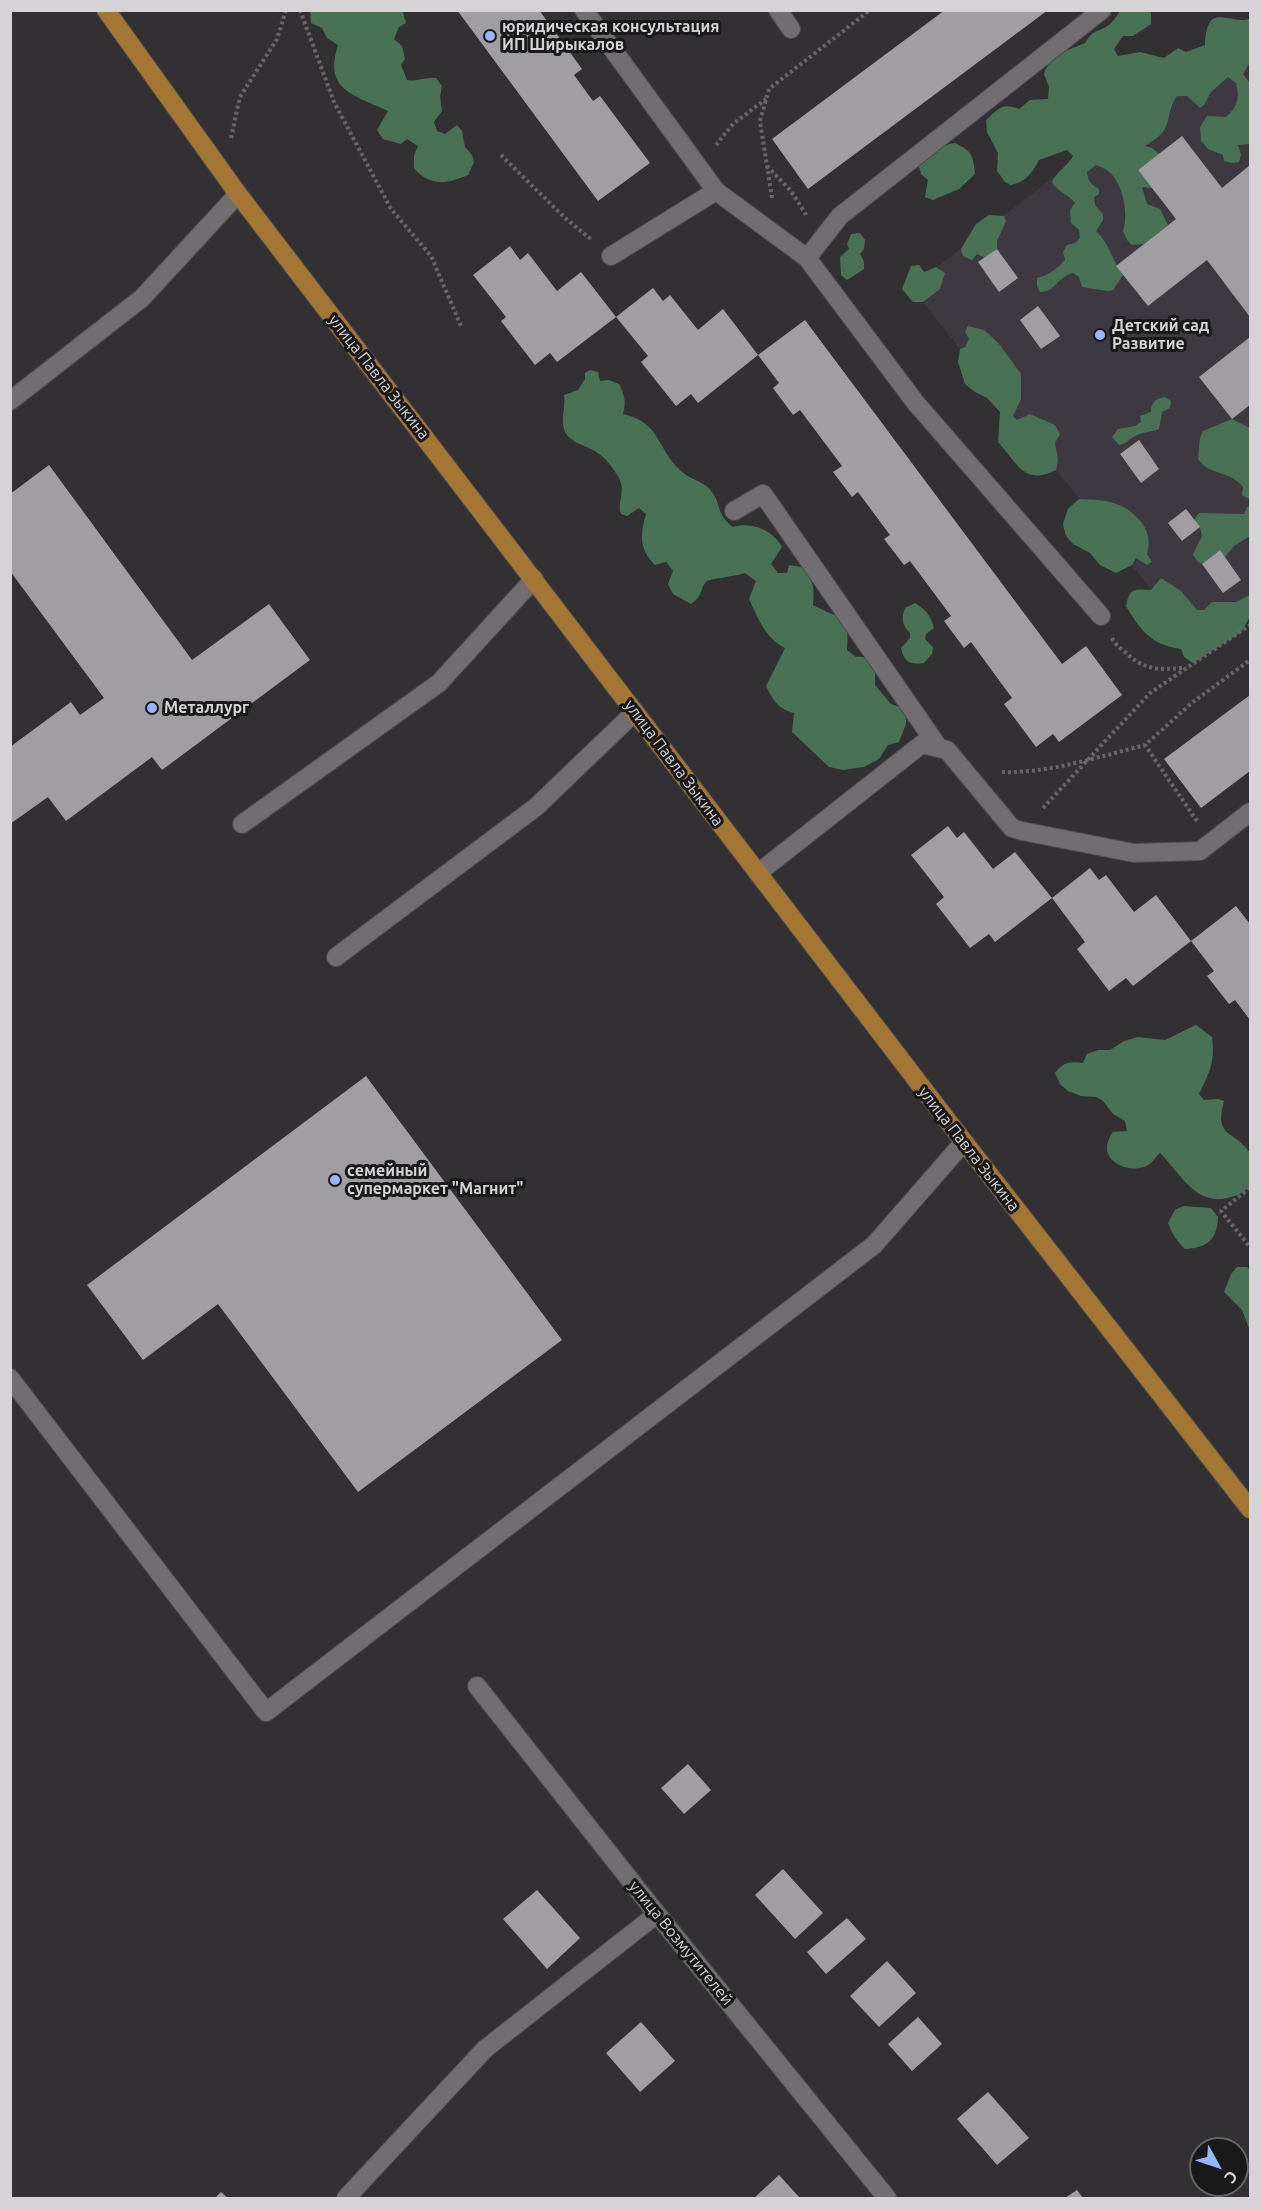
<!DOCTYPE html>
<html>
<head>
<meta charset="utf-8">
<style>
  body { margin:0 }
  #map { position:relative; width:1261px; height:2209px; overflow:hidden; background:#323033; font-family:Ubuntu,sans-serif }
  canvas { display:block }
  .frame { position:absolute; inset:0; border:12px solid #d5d3d5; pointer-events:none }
  .north { position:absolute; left:1189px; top:2137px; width:60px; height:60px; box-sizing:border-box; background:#19191a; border:2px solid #646365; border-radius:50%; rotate:130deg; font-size:16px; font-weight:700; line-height:24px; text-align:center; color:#d5d3d5 }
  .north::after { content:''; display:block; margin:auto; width:21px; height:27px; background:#94b7fd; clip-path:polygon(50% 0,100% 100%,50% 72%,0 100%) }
</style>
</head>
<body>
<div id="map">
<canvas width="1261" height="2209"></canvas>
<div class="frame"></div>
<div class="north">С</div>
</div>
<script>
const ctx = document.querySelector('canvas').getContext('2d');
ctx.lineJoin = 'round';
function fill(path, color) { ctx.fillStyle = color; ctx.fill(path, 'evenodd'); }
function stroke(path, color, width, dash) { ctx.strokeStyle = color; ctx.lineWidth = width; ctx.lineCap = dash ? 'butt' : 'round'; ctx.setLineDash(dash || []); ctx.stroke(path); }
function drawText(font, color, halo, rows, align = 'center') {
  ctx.font = font + ' Ubuntu,sans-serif'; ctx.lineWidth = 6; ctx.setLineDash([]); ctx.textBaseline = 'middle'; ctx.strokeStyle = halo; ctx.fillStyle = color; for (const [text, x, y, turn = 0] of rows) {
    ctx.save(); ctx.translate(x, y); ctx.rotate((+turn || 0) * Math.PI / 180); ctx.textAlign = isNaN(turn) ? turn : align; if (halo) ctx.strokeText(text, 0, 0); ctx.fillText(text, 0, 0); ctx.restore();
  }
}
fill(new Path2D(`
  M1250 26V610L1199 650 911 287Z`), '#3e3941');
fill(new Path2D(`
  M364 10C377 14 390 9 403 12L406 23 399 27 394 39 402 46 405 59 401 65 407 80C417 82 425 77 436 78L442 86 440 97 442 111 434 122 437 131 445 134 457 125 462 131 465 147 472 155 474 162 468 175C447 184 430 187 414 168V155L418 146 407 139 401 144 383 139 377 130 388 111C355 95 323 91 338 45L327 38 322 28 311 23 310 11Z
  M1120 11H1149L1151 13V24L1133 36H1123L1114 49 1118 56 1140 52 1164 58 1178 48 1186 52 1205 45C1207 0 1227 25 1250 19V62L1243 74 1250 83V144L1238 145 1241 155 1239 162 1232 163 1224 161 1223 155 1208 149 1201 141 1200 127 1207 116 1226 117C1238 107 1240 97 1236 83L1228 77 1211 92 1204 105 1200 108 1187 96H1177C1167 109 1171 123 1162 133 1158 138 1151 142 1145 146L1152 148 1159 154 1138 170 1152 188 1142 187 1147 204 1160 209 1168 225 1144 244 1132 245 1127 240 1123 231C1129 215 1123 183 1109 172 1106 169 1101 167 1096 165L1087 172C1088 182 1092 185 1099 189V194L1094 197 1095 205 1103 214V220L1096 231C1110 244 1112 261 1123 275L1113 290 1108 291 1082 287 1079 277 1073 273C1070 274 1066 275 1063 278 1054 284 1053 292 1040 292L1037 286V278C1049 275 1057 269 1065 260L1063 252 1067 245 1075 243 1080 238 1079 230 1071 223 1070 210 1075 203C1067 193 1060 194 1052 182 1054 175 1067 166 1073 156L1067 150 1039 160C1032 173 1026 182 1011 185L1005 182 997 171 998 153 987 132 986 120C998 109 1002 102 1019 109L1030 100 1048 99 1049 87 1044 74C1052 51 1066 52 1085 43 1091 33 1094 32 1104 28 1111 25 1116 17 1120 11Z
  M955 143C973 152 973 155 975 174L959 189 933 200 925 197 928 180 921 174 919 166 945 145Z
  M989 215 1004 216 1006 221 997 241V249L985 258 977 254 972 260 963 256 961 249 976 224Z
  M860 233 865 240 864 249 860 254 864 262V269L847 280 841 275 840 257 849 249 847 244 851 234Z
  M919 265 924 272 936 267 945 273 940 289 923 302H913L902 289 911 266Z
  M968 326 984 330 992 337 1000 345 1021 374V399L1013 416 1017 420 1030 414 1055 425 1060 434 1055 443 1058 460 1056 470C1024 486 1018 464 998 442L1000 412 987 398 975 392 965 384 958 362 960 349 965 347 969 339 965 332Z
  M590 370 598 372 600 381 609 380 619 384C625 395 626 403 623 414 661 422 657 450 681 471 690 480 705 481 712 492 722 506 716 514 733 527 752 521 773 530 782 547L771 564 778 573H787L789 565 802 567C813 581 815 587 813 605 841 620 850 614 847 650L856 657C874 655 876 671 875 685L891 704 900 707 906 714V724L899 742 888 745 879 759 864 767 843 770 829 767 792 732 794 713C778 709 773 700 766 686L785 648C765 638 758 618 749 599L756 581 745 573C737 576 710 579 707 581 699 589 704 595 691 604L673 594 668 584 673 571 666 562 655 565C639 549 640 535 646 514L639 508 627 516 621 514C617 502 626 491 619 478 613 467 604 456 593 450 584 445 570 442 565 432 560 421 566 406 564 395L578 390 585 379V373Z
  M1165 397 1171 401 1170 408 1162 412 1159 429C1152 432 1142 432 1135 436 1128 440 1128 443 1119 445L1112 437 1118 429 1135 426 1141 422 1140 416 1151 412C1151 402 1155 399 1165 397Z
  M1232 419 1250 428V497L1249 499 1242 495 1243 487C1228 469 1211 477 1198 459L1200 438 1203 431Z
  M1079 499C1106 500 1124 501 1142 523 1149 533 1150 543 1147 554L1152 562 1147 565 1136 558 1132 565 1116 573 1100 565 1090 553 1073 544 1066 536 1063 524 1068 509Z
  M1250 506V536L1234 546 1225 557 1220 550 1202 564 1197 561 1193 554 1202 536 1200 527 1194 520 1199 513 1244 514 1247 507Z
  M1161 578 1181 591 1197 610H1204L1212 602H1236L1250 595V617L1241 632 1193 663 1184 657 1181 649C1151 645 1140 630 1126 606 1130 588 1133 589 1151 590Z
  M915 603C926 610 931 616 934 628L926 634 925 639 933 647 932 654 924 663C910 665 904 662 901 648L910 638V633C902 625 901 619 905 608Z
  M1196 1025 1212 1037C1215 1062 1210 1072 1199 1094L1204 1100 1218 1099 1224 1101C1214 1139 1233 1128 1250 1153V1185C1243 1194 1238 1195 1227 1198 1195 1206 1179 1171 1160 1153 1157 1156 1153 1161 1150 1164 1131 1177 1092 1160 1113 1132L1127 1131 1125 1121 1113 1114 1103 1101 1096 1097 1081 1096 1068 1091 1060 1084 1055 1073C1063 1062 1070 1061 1083 1063L1087 1054 1098 1050H1110L1124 1041 1138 1037 1165 1040Z
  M1183 1206 1211 1208 1218 1217C1217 1240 1207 1248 1185 1249 1177 1241 1172 1234 1168 1223L1175 1210Z
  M1237 1267H1247L1250 1270V1331L1242 1310 1224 1292 1231 1274Z`), '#497255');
fill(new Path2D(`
  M457 10H539L582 69 574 75 593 101 600 96 650 163 598 201Z
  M945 10H1048L808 189 772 139Z
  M1182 136 1222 188 1250 165V229L1249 231 1250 233V317L1207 260 1148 306 1116 266 1176 219 1138 170Z
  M510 246 520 260 528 253 557 291 581 272 616 317 557 362 550 353 535 365 501 321 506 317 473 275Z
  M997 249 1018 278 999 292 978 262Z
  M653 288 663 301 670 295 698 330 723 309 758 355 698 403 691 394 676 406 641 362 648 356 616 317Z
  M1038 306 1060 336 1041 349 1020 320Z
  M805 320 1062 664 1086 646 1122 695 1059 742 1053 734 1036 747 1004 704 1012 698 971 642 964 648 944 621 951 616 910 561 904 565 884 539 890 535 858 492 852 497 833 472 842 466 800 410 793 415 773 388 779 383 758 355Z
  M1250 337V405L1232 419 1199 377Z
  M1139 440 1159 469 1141 483 1120 454Z
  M49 465 192 660 269 604 310 660 162 770 152 757 66 821 48 797 10 824V747L71 702 80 715 104 698 10 571V494Z
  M1186 509 1200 527 1182 541 1168 523Z
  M1220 550 1241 580 1223 593 1202 564Z
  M1250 695V771L1201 808 1164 759Z
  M948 826 957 838 964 832 993 869 1015 852 1052 898 995 942 989 934 970 948 936 904 944 897 911 855Z
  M1090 868 1099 880 1106 875 1134 912 1156 895 1191 941 1133 986 1126 978 1109 991 1077 949 1085 942 1052 898Z
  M1236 906 1250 924V1020L1235 1000 1229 1004 1207 976 1214 971 1191 941Z
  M366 1076 562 1340 358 1492 218 1304 143 1360 87 1285Z
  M688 1764 711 1790 684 1814 661 1788Z
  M783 1869 823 1913 795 1939 755 1895Z
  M537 1890 580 1938 547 1969 503 1919Z
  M847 1918 866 1939 826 1974 807 1952Z
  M887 1961 916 1993 879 2027 850 1996Z
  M918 2017 942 2044 912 2071 888 2044Z
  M641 2022 675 2061 640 2092 606 2053Z
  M988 2092 1029 2138 997 2165 957 2119Z
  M779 2175 800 2198H754Z
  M1077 2190 1083 2198H1065Z
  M221 2192 228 2198H215Z`), '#a09ea2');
const minor = new Path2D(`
  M584 10 716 191 807 258 915 402 1101 616
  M778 10 791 29
  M611 256 716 191
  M807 258 840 216 1102 10
  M10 401 142 298 238 194
  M734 511 763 494 939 748
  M242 824 439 683 534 579
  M758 873 922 744 947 750 1012 828 1022 831 1134 853 1200 851 1250 812
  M336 957 536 807 635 712
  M10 1378 266 1712 874 1245 964 1142
  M477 1686 657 1914 887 2198
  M346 2198 485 2049 657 1914`);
const major = new Path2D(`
  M106 10 238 194 964 1142 1250 1509`);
stroke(minor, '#4e4c4f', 20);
stroke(major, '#4e4c4f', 20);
stroke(new Path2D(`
  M300 10 334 102 391 209 431 256 461 326
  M231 138 240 97 277 39 286 10
  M716 145 733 124 766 99
  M501 155 565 218 592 240
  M767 166 791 191 807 216
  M772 198 760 121 769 89 870 10
  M1112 638C1115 644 1120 648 1125 652 1144 670 1157 670 1182 668
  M1002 772C1046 774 1102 756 1145 745
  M1043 808 1150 693 1250 625
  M1197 821 1145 745 1193 702 1250 660
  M1250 1188 1221 1211 1250 1247`), '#686668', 4, [3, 3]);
stroke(minor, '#706e71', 18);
stroke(major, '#a47633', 18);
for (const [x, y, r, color] of [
  [490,36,6,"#94b7fd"],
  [1100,335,6,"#94b7fd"],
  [152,708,6,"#94b7fd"],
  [335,1180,6,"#94b7fd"]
]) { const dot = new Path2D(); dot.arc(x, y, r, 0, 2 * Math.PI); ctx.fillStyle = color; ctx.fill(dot); stroke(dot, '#19191a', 2); }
drawText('bold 16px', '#d5d3d5', '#19191a', [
  ["юридическая консультация",502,27],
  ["ИП Ширыкалов",502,45],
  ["Детский сад",1112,326],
  ["Развитие",1112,344],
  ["Металлург",164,708],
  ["семейный",347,1171],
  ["супермаркет \"Магнит\"",347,1189]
], 'left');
drawText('16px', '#d5d3d5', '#19191a', [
  ["улица Павла Зыкина",379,377,52],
  ["улица Павла Зыкина",674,763,53],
  ["улица Павла Зыкина",969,1149,52],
  ["улица Возмутителей",681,1943,51]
]);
</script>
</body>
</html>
